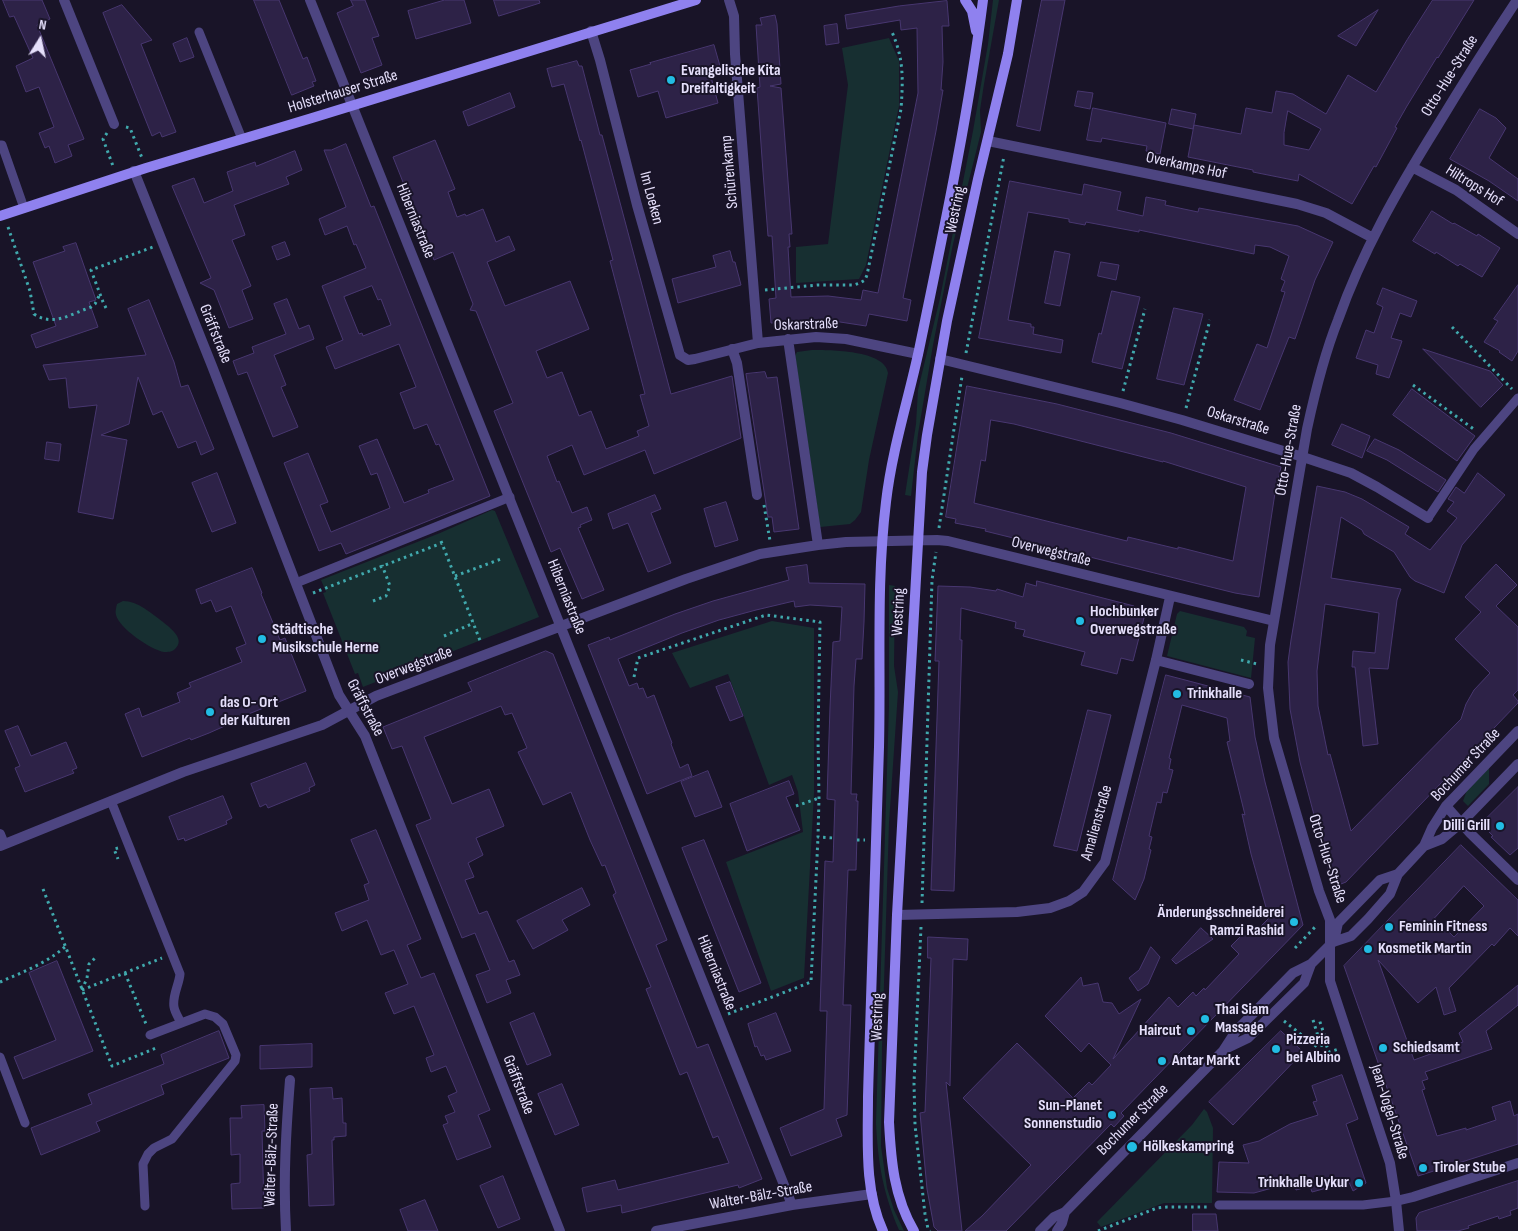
<!DOCTYPE html>
<html>
<head>
<meta charset="utf-8">
<style>
  body { margin:0 }
  #map { position:relative; width:1518px; height:1231px; overflow:hidden; background:#191428; font-family:"Sofia Sans Condensed",sans-serif }
  canvas { display:block }
  .north { position:absolute; left:15px; top:15px; width:50px; height:50px; -webkit-text-stroke:4px #191428; paint-order:stroke; rotate:10deg; font-size:14px; font-weight:700; line-height:20px; text-align:center; color:#e5dffb }
  .north::after { content:''; display:block; margin:auto; width:18px; height:22px; background:#e5dffb; clip-path:polygon(50% 0,100% 100%,50% 72%,0 100%) }
</style>
</head>
<body>
<div id="map">
<canvas width="1518" height="1231"></canvas>
<div class="north">N</div>
</div>
<script>
const ctx = document.querySelector('canvas').getContext('2d');
ctx.lineJoin = 'round';
function fill(path, color) { ctx.fillStyle = color; ctx.fill(path, 'evenodd'); }
function stroke(path, color, width, dash) { ctx.strokeStyle = color; ctx.lineWidth = width; ctx.lineCap = dash ? 'butt' : 'round'; ctx.setLineDash(dash || []); ctx.stroke(path); }
function drawText(font, color, halo, rows, align = 'center') {
  ctx.font = font + ' "Sofia Sans Condensed",sans-serif'; ctx.lineWidth = 4; ctx.setLineDash([]); ctx.textBaseline = 'middle'; ctx.strokeStyle = halo; ctx.fillStyle = color; for (const [text, x, y, turn = 0] of rows) {
    ctx.save(); ctx.translate(x, y); ctx.rotate((+turn || 0) * Math.PI / 180); ctx.textAlign = isNaN(turn) ? turn : align; if (halo) ctx.strokeText(text, 0, 0); ctx.fillText(text, 0, 0); ctx.restore();
  }
}
fill(new Path2D(`
  M993 0H999L984 84 980 110 981 132 953 244 933 345 918 434 911 496 905 495 916 424 918 390 940 298 973 131 988 44Z
  M889 38 899 61V106L866 265 859 279 796 283V247L828 244 848 85 842 48Z
  M812 350C830 350 885 350 888 373L869 460 861 512 855 520 850 524 820 527 795 356 797 352Z
  M492 510 495 511 539 617 363 687 358 673 355 674 323 593 326 592 321 580 440 533Z
  M889 585 895 586 894 666 898 692 889 823 882 1047 881 1146 887 1188 894 1210 904 1231 899 1230C883 1193 878 1163 876 1123L889 706Z
  M123 601C138 601 151 613 163 622 170 628 186 639 175 649 172 652 168 652 164 652 151 650 119 628 116 615 115 612 116 608 117 604Z
  M1180 611 1244 627 1247 631 1246 636 1255 638 1251 678 1167 656 1177 614Z
  M772 621 814 628V793L804 978 771 991 726 862 803 832 798 792 792 775 769 785 728 674 690 688 672 653Z
  M1489 768V784L1468 806 1463 801 1467 790Z
  M1204 1109 1207 1112 1213 1128 1212 1203H1164L1101 1227 1097 1222 1192 1125Z`), '#172f31');
const building = new Path2D(`
  M3 0H42L50 19 37 25 84 139 68 145 72 156 55 163 49 146 45 148 39 133 54 127 39 87 26 92 16 66 33 58 14 16 10 17Z
  M254 0H279L303 59 307 57 316 81 312 82 314 86 292 95Z
  M351 0H365L379 36 372 38 382 65 361 73 337 13 353 6Z
  M445 0H464L471 23 416 39 408 11Z
  M494 0H539L540 3 499 16Z
  M1042 0H1065L1040 131 1017 126Z
  M1433 0H1474L1438 58 1437 57 1407 106 1395 127 1397 128 1376 167 1374 166 1352 204 1299 174 1298 181 1253 172V170L1188 157 1194 125 1241 134 1246 108 1272 113 1276 91 1293 94 1326 114 1348 75 1376 92 1407 40ZM1288 111 1321 129 1309 150 1284 145V133Z
  M947 1 949 26H942L943 62 941 90H943L936 131 903 298 911 300 907 321 869 314 866 326 827 320 771 323 769 299 776 298 772 236H768L763 172 757 88 760 87 756 25H762L760 18 775 15 777 24 781 84 770 86 781 88 792 234H789L790 247H788L791 297 828 296 861 300 863 290 878 293 918 93 917 28 901 30 900 20 847 29 845 15 899 6Z
  M122 5 152 40 141 44 176 132 162 137 160 132 152 136 103 13Z
  M1378 10 1356 46 1338 36Z
  M837 24 839 43 826 45 824 26Z
  M187 38 194 57 180 62 173 44Z
  M714 45 722 73 711 77 718 103 666 118 658 91 638 97 630 70 651 64 650 63Z
  M577 61 579 66H582L600 135H602L671 394 732 376 741 438 654 474 645 450 584 475 572 445 547 456 557 482 559 481 572 513 587 507 592 520 580 525 581 527 578 528 604 590 582 599 560 548 551 552 494 411 513 403 476 311 470 310 473 304 453 252 434 260 393 157 435 140 455 189 448 192 457 217 465 214 466 216 483 209 496 242 509 236 515 250 487 262 505 306 570 281 589 329 536 351 547 378 562 372 579 416 591 411 606 449 639 436 637 431 649 426 640 395 645 394 610 261 613 260 581 140 580 141 564 84 552 87 547 69Z
  M1078 91 1093 93 1090 109 1075 106Z
  M510 93 515 107 468 126 463 112Z
  M1093 108 1166 123 1160 154 1146 151 1147 146 1124 142 1102 138 1101 142 1087 140Z
  M1172 109 1196 114 1193 129 1169 124Z
  M1480 109 1496 118 1506 128 1489 158 1518 179V201L1489 181 1450 159Z
  M346 144 371 207 374 206 490 496 346 554 341 543 319 551 284 463 308 453 328 502 320 505 331 532 390 508 377 473 371 475 359 446 377 439 404 503 429 493 428 490 454 480 439 444 436 445 427 424 414 429 400 393 416 387 399 344 335 369 326 347 343 340 322 286 366 268 356 244 354 245 347 226 325 235 319 219 346 207 324 150H331ZM372 286 378 300 381 299 391 325 363 336 362 333 359 334 344 297Z
  M295 151 302 170 286 177 289 184 234 205 245 235 232 240 251 286 242 290 253 319 229 328 214 290 200 283 211 278 172 186 194 178 204 203 233 191 227 172 255 162 256 166Z
  M1010 181 1082 195 1084 184 1121 192 1117 210 1143 216 1146 197 1166 201 1165 205 1198 212 1199 208 1298 226 1333 242 1315 280 1295 339 1289 337 1260 410 1234 400 1257 344 1267 348 1285 292 1281 291 1285 281 1281 279 1289 256 1270 247 1255 245 1254 254 1139 230V232L1086 222 1085 225 1069 222V219L1028 212 1008 320 1031 324V327H1034L1033 334 1063 340 1061 353 979 338Z
  M1432 211 1453 224 1454 223 1477 236 1478 234 1500 248 1482 277 1460 264 1458 266 1436 252 1435 254 1413 241Z
  M285 242 290 255 277 260 272 247Z
  M76 243 96 300 89 302 98 327 36 348 31 335 56 326 33 262 65 251 63 247Z
  M730 251 733 262H735L741 285 678 303 672 279 716 267 713 256Z
  M1055 251 1070 254 1060 306 1045 303Z
  M1101 262 1119 265 1116 280 1098 276Z
  M1518 285V351L1512 361 1499 352 1500 351 1484 342 1498 321 1494 319Z
  M1383 288 1417 301 1411 317 1400 313 1391 338 1402 341 1389 378 1376 374 1378 365 1356 358 1366 330 1374 333 1383 307 1377 304Z
  M1112 291 1140 297 1122 369 1092 362 1099 333 1101 334Z
  M287 299 299 329 309 325 314 339 274 355 286 385 281 387 298 427 273 437 247 372 238 375 233 361 254 353 252 347 286 334 274 304Z
  M149 300 174 362 181 387 188 385 214 449 201 455 196 441 178 448 162 411 153 415 138 377 129 424 101 435 127 440 113 519 78 512 97 405 69 408 66 378 49 380 43 365 146 355 128 309Z
  M1174 308 1203 314 1184 385 1157 379Z
  M1423 349 1490 371 1503 385 1481 407Z
  M765 372 767 378 777 377 799 529 774 532 772 517H768L746 374Z
  M967 386 1057 404 1171 433 1281 467 1275 493 1259 597 1235 593 985 531 986 529 955 523 956 519 946 517ZM991 420 1014 424 1163 462V461L1246 487 1233 561 1178 547V549L1128 537 1127 541 974 503 981 460 985 461Z
  M1412 389 1475 436 1457 461 1393 415Z
  M1342 424 1370 436 1362 458 1332 445Z
  M1375 439 1399 450 1446 480 1438 492 1387 460 1367 451Z
  M47 442 61 444 59 461 45 459Z
  M217 473 236 523 212 532 192 483Z
  M1478 473 1505 495 1462 545 1444 593 1415 581 1410 577 1394 552 1364 534 1362 530 1341 517 1331 578 1401 589 1397 600 1388 669 1369 668 1378 744 1363 746 1355 667H1352L1353 651 1375 653 1379 613 1325 604 1317 671 1318 706 1328 755 1330 754 1351 831 1461 719 1466 704 1474 690 1490 673 1455 639 1481 612 1465 597 1496 564 1517 585 1496 606 1518 627V690L1513 695 1518 701V703L1346 882 1341 884 1336 883 1331 879 1300 762 1290 709 1288 662 1291 640 1317 486 1345 492 1362 499 1409 527 1405 534 1430 550 1457 518 1447 511 1454 502 1448 499 1456 487 1464 493Z
  M655 495 661 509 651 513 671 563 648 572 628 523 613 529 608 514Z
  M726 502 738 540 715 547 704 509Z
  M807 565 809 583 865 584 864 622 862 659H856L854 686 851 794H857L856 801H858L856 870H848L846 920 843 1005H851L847 1115 836 1119 842 1136 791 1156 780 1128 824 1109 827 1011H820L825 861 833 862 835 800 827 799 830 707 833 642 840 641 842 607 810 605 795 607 794 601 756 610 719 620 682 633 618 659 629 686 637 683 639 689 643 688 647 698 654 695 672 743 671 744 680 768 688 764 692 776 647 794 588 645 609 637 610 640 675 614 713 601 789 580 786 568Z
  M252 568 262 593 261 594 280 640 285 638 306 691 226 723 227 725 209 733 191 740 190 738 142 757 125 714 139 708 142 717 180 702 177 693 191 687 189 683 242 662 236 648 246 644 231 606 216 612 211 600 201 604 196 590Z
  M1037 581 1134 606 1133 611 1145 614 1133 661 1121 658 1117 674 1081 665 1085 652 1023 636 1025 630 1015 628 1016 622 961 608 960 640H962L954 891 931 890 939 661H935L938 586 970 587 996 591 997 589 1023 597 1026 583 1036 586Z
  M546 651 553 654 667 940 656 945 697 1048 708 1044 762 1179 739 1188 738 1185 622 1213 621 1205 587 1212 582 1188 615 1180 618 1190 729 1163 718 1136 713 1138 687 1072 680 1075 646 989 651 987 613 895 616 893 605 865 602 866 590 840 571 792 543 805 518 752 527 748 512 713 505 715 501 706 424 737 452 804 489 789 504 826 476 838 483 855 468 863 474 877 465 880 479 914 487 911 509 962 514 960 520 975 506 980 511 993 487 1003 476 975 490 970 475 933 462 938 416 825 431 819 402 746 392 749 383 727 472 691 468 683Z
  M1166 675 1250 697 1255 737 1265 782 1303 925 1121 1113 1124 1116 1114 1127 1111 1124 1006 1231H965L982 1216 1031 1165 963 1098 1017 1043 1073 1098 1089 1082 1092 1085 1111 1065 1089 1043 1081 1052 1045 1016 1081 977 1083 986 1098 983 1103 1002 1112 1003 1119 1014 1141 999 1113 1059 1169 997 1178 1007 1193 992 1196 996 1204 988 1205 990 1239 954 1231 946 1248 929 1253 934 1269 918 1251 854 1242 814 1245 815 1227 742 1230 741 1227 718 1182 705 1169 758 1171 759 1169 769 1173 770 1167 793 1163 792 1161 803 1157 802 1149 836 1152 837 1149 849 1151 850 1144 879 1135 900 1113 880Z
  M730 682 743 716 730 721 716 687Z
  M1088 710 1111 715 1077 851 1054 846Z
  M18 726 31 756 66 742 77 768 72 770 74 773 25 792 15 768 20 766 5 731Z
  M306 763 315 785 309 788 310 791 268 808 266 804 260 807 251 784Z
  M708 771 722 807 695 817 681 782Z
  M789 781 794 794 786 797 800 830 747 851 730 804Z
  M1518 787V848L1510 855 1491 837 1493 836 1481 824Z
  M223 796 232 818 226 821 227 824 185 841 184 838 178 840 169 817Z
  M376 830 421 939 407 945 421 978 434 973 490 1110 478 1115 491 1147 457 1160 443 1125 448 1123 445 1116 455 1112 448 1096 457 1092 446 1066 431 1072 426 1058 434 1055 414 1006 394 1014 385 993 408 984 394 950 381 955 367 920 342 931 335 913 369 900 364 885 369 883 351 840Z
  M704 840 761 983 739 992 682 848Z
  M1461 845 1518 900V936L1510 928 1494 946 1492 944 1449 988 1456 1011 1444 1015 1436 987 1418 1003 1378 960 1414 1060 1463 1042 1459 1033 1518 985V1005L1486 1031 1492 1049 1425 1072 1428 1079 1422 1081 1425 1089 1422 1090 1437 1136 1466 1128V1130L1496 1120 1492 1107 1510 1101 1514 1116 1518 1114V1144L1418 1176 1344 966ZM1464 886 1484 906 1454 937 1435 918Z
  M582 888 590 905 562 920 568 930 533 949 517 921Z
  M1201 928 1213 939 1176 964 1172 960Z
  M928 937 968 939 967 960 953 959 950 1086 946 1082 962 1231H938L934 1227 927 1189 920 1113 925 1112 931 958H928Z
  M1151 947 1160 957 1148 984 1138 991 1129 978 1139 970Z
  M57 961 93 1051 23 1079 14 1057 56 1040 29 973Z
  M534 1013 551 1055 527 1065 510 1023Z
  M776 1013 791 1051 766 1060 764 1055 761 1056 757 1046 755 1047 748 1024Z
  M219 1031 229 1058 161 1085 164 1094 96 1122 100 1131 41 1155 31 1128 92 1104 88 1094 164 1064 161 1055Z
  M1281 1031 1303 1052 1233 1125 1209 1102Z
  M312 1044V1067L260 1069V1046Z
  M1342 1075 1358 1119 1346 1124 1366 1183 1353 1191 1349 1182 1312 1192 1310 1186 1296 1190 1294 1182 1254 1193 1217 1192 1219 1162 1249 1163 1243 1145 1259 1141 1290 1124 1318 1115 1313 1102 1317 1101 1312 1086Z
  M562 1084 579 1125 555 1135 538 1094Z
  M332 1088 333 1099 342 1098 343 1123H346V1136L334 1137V1140H332L334 1205 309 1206 307 1155 312 1154 310 1089Z
  M264 1105 265 1131H262L264 1208 232 1209 231 1184 240 1183V1154L231 1155 230 1118H242L241 1106Z
  M503 1176 520 1219 498 1228 480 1186Z
  M1518 1181V1208L1510 1211 1511 1215 1499 1219 1498 1216 1468 1226 1469 1228 1458 1231H1417L1416 1218 1419 1213Z
  M425 1200 438 1231H408L400 1210Z
  M1193 1214H1216L1218 1231H1193Z`);
fill(building, '#2d2247');
stroke(building, '#483770', 1);
stroke(new Path2D(`
  M126 127 130 128 142 158
  M107 133 103 139 113 166
  M8 227 30 291 34 314C53 327 71 314 91 307L95 304 100 294
  M765 290 817 285H854L860 283 865 280 867 275 901 109C903 80 904 59 892 32
  M106 308 103 302 91 270 153 247
  M1452 327 1512 389
  M966 353 1004 156
  M1413 385 1475 430
  M1123 391 1145 309
  M1186 408 1210 320
  M764 505 770 541
  M939 528 962 376
  M441 541 481 643
  M455 576 501 559
  M313 593 442 543
  M373 601 386 596 390 586 382 565
  M444 636 474 623
  M1241 660 1257 664
  M634 677 638 658 766 615 820 622 818 738 819 798 818 837 834 838
  M796 806 819 798
  M857 840H865
  M118 848 114 849 118 859
  M43 889 112 1066 156 1048
  M922 903 932 580 936 552
  M921 927 914 1083 915 1125 925 1214 928 1229 930 1231
  M1295 948 1317 925
  M125 973 146 1024
  M0 982C23 972 47 963 66 946
  M82 990 162 958
  M82 990 87 978 89 964 96 957
  M728 1014 811 982 818 837
  M1313 1020 1318 1036 1324 1039V1034L1319 1019
  M1284 1021 1317 1047 1326 1044
  M1324 1039 1329 1052 1339 1049
  M1098 1231 1157 1208 1167 1207H1208`), '#40a9ad', 3, [2.5, 4]);
stroke(new Path2D(`
  M199 32 242 139
  M0 145H2L24 208
  M1428 518 1474 449 1518 398
  M296 583 510 497
  M111 801 180 974C179 985 172 996 174 1007 175 1013 179 1018 181 1023
  M0 1057 25 1123
  M1219 1205H1363L1396 1201
  M145 1206 143 1164 148 1154 154 1148 172 1139 235 1061 236 1055 223 1024 215 1017 205 1014 150 1035`), '#4d4581', 9);
stroke(new Path2D(`
  M64 0 114 124
  M310 0 792 1205
  M729 0 734 16 735 54 758 343
  M591 31 600 60 637 205 680 355 688 360 695 359 758 343 816 337 846 339 918 354
  M988 141 1297 204 1326 213 1373 238
  M1412 167 1456 190 1518 234
  M134 171 212 366 339 695 365 736 560 1231
  M788 339 818 545
  M732 349 737 363 757 495
  M940 359 1120 403 1182 420 1303 457 1351 473 1377 487 1428 518
  M1156 660 1249 684
  M1446 806 1470 833 1518 880
  M0 834 4 844
  M0 846 183 772 322 725 376 696 397 688 686 579 760 554 818 545 846 542 937 540 948 541 1274 621
  M1424 846 1442 839 1461 823 1518 764
  M897 915 1017 912 1050 908 1069 901 1083 892 1105 862 1156 660 1170 597
  M1334 941 1338 923 1380 880 1398 874
  M1225 1049 1248 1038 1304 983 1311 964
  M1396 1201 1413 1197 1518 1163
  M286 1231C283 1180 286 1131 290 1080
  M656 1231 792 1205 872 1194
  M1040 1231 1054 1217 1065 1212 1223 1051 1236 1031 1293 973 1311 964 1333 942 1351 936 1368 919 1390 894 1398 874 1424 846 1432 828 1446 806 1518 731
  M1057 1231 1062 1223 1065 1212
  M1399 1231 1396 1201 1390 1163 1330 981V920L1319 891 1274 738 1270 705 1268 688 1270 645 1307 429C1315 392 1324 355 1338 320 1362 252 1398 189 1436 128 1462 85 1489 42 1517 0`), '#4d4581', 10);
stroke(new Path2D(`
  M965 0 972 11 976 31
  M0 216 146 168 312 118 696 0
  M883 1231C864 1190 868 1141 868 1097 871 980 876 863 879 747 881 665 876 583 886 502 892 450 908 401 919 350 943 234 968 118 983 0
  M914 1231C894 1197 891 1161 889 1122L897 915 922 472 927 435 947 321 978 179 1008 54 1017 0`), '#8f81ef', 10);
for (const [x, y, r, color] of [
  [671,80,5,"#22bce3"],
  [1080,621,5,"#22bce3"],
  [262,639,5,"#22bce3"],
  [1177,694,5,"#22bce3"],
  [210,712,5,"#22bce3"],
  [1500,826,5,"#22bce3"],
  [1294,922,5,"#22bce3"],
  [1389,927,5,"#22bce3"],
  [1368,949,5,"#22bce3"],
  [1205,1019,5,"#22bce3"],
  [1191,1031,5,"#22bce3"],
  [1383,1048,5,"#22bce3"],
  [1276,1049,5,"#22bce3"],
  [1162,1061,5,"#22bce3"],
  [1112,1115,5,"#22bce3"],
  [1132,1147,6,"#22bce3"],
  [1423,1168,5,"#22bce3"],
  [1359,1183,5,"#22bce3"]
]) { const dot = new Path2D(); dot.arc(x, y, r, 0, 2 * Math.PI); ctx.fillStyle = color; ctx.fill(dot); stroke(dot, '#191428', 2); }
drawText('bold 16px', '#e5dffb', '#191428', [
  ["Evangelische Kita",681,71],
  ["Dreifaltigkeit",681,89],
  ["Hochbunker",1090,612],
  ["Overwegstraße",1090,630],
  ["Städtische",272,630],
  ["Musikschule Herne",272,648],
  ["Trinkhalle",1187,694],
  ["das O- Ort",220,703],
  ["der Kulturen",220,721],
  ["Dilli Grill",1490,826,"right"],
  ["Änderungsschneiderei",1284,913,"right"],
  ["Ramzi Rashid",1284,931,"right"],
  ["Feminin Fitness",1399,927],
  ["Kosmetik Martin",1378,949],
  ["Thai Siam",1215,1010],
  ["Massage",1215,1028],
  ["Haircut",1181,1031,"right"],
  ["Pizzeria",1286,1040],
  ["bei Albino",1286,1058],
  ["Schiedsamt",1393,1048],
  ["Antar Markt",1172,1061],
  ["Sun-Planet",1102,1106,"right"],
  ["Sonnenstudio",1102,1124,"right"],
  ["Hölkeskampring",1143,1147],
  ["Tiroler Stube",1433,1168],
  ["Trinkhalle Uykur",1349,1183,"right"]
], 'left');
drawText('16px', '#e5dffb', '#191428', [
  ["Otto-Hue-Straße",1450,76,-58],
  ["Holsterhauser Straße",343,92,-17],
  ["Overkamps Hof",1186,166,12],
  ["Schürenkamp",730,172,-95],
  ["Hiltrops Hof",1474,186,32],
  ["Im Loeken",651,198,75],
  ["Westring",956,210,-78],
  ["Hiberniastraße",415,221,68],
  ["Oskarstraße",806,325,-2],
  ["Gräffstraße",215,334,68],
  ["Oskarstraße",1238,421,17],
  ["Otto-Hue-Straße",1289,450,-80],
  ["Overwegstraße",1051,552,14],
  ["Hiberniastraße",566,597,68],
  ["Westring",899,612,-87],
  ["Overwegstraße",414,666,-21],
  ["Gräffstraße",365,708,62],
  ["Bochumer Straße",1466,765,-47],
  ["Amalienstraße",1097,823,-74],
  ["Otto-Hue-Straße",1327,859,72],
  ["Hiberniastraße",716,973,68],
  ["Westring",878,1017,-88],
  ["Gräffstraße",518,1085,69],
  ["Jean-Vogel-Straße",1389,1112,73],
  ["Bochumer Straße",1133,1120,-45],
  ["Walter-Bälz-Straße",272,1155,-88],
  ["Walter-Bälz-Straße",761,1196,-10]
]);
</script>
</body>
</html>
